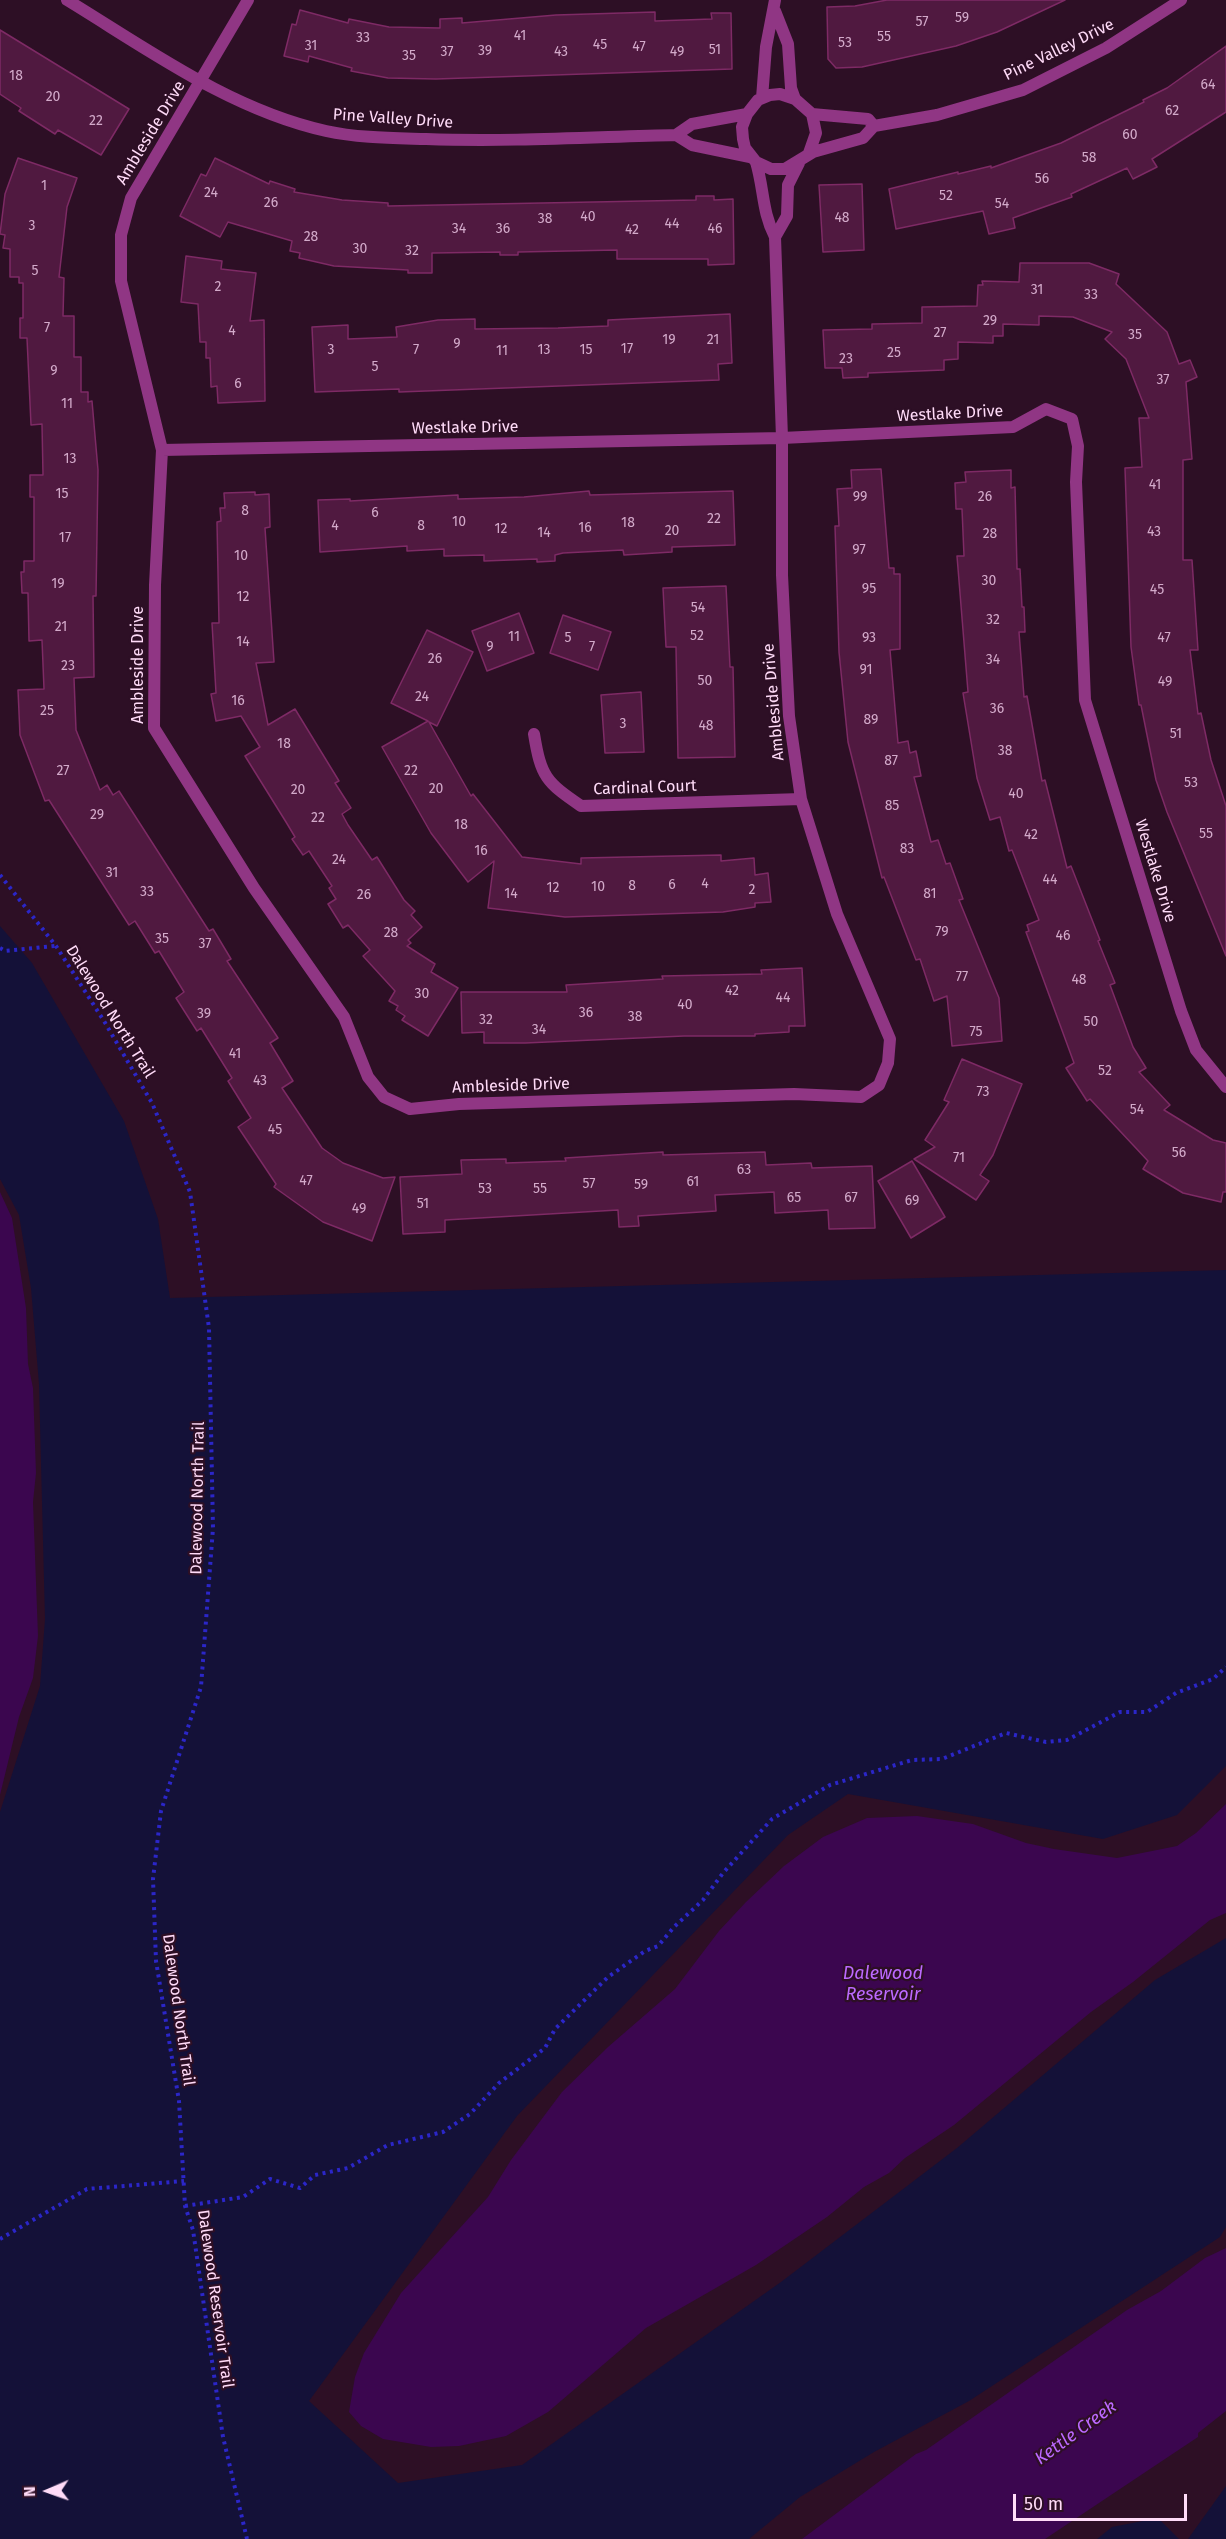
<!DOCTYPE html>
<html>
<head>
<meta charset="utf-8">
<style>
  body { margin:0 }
  #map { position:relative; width:1226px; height:2539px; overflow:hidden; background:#2d0f25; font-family:"Fira Sans",sans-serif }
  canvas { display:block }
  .north { position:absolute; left:18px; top:2461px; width:60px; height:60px; -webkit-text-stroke:4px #2d0f25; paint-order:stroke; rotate:268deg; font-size:16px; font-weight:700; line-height:24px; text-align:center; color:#ffdbf8 }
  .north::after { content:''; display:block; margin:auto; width:21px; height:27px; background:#ffdbf8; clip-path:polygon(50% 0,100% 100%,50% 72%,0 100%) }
  .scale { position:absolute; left:1013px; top:2494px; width:174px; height:27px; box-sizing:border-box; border:3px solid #ffdbf8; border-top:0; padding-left:8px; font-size:18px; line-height:21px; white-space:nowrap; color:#ffdbf8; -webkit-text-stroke:4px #2d0f25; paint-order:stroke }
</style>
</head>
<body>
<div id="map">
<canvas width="1226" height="2539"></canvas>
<div class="north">N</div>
<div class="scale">50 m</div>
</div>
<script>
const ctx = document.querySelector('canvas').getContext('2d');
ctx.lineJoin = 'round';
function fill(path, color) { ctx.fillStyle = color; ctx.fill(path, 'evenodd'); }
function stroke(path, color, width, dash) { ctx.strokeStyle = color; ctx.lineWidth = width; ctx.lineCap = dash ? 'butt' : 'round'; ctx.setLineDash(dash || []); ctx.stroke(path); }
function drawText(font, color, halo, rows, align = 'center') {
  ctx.font = font + ' "Fira Sans",sans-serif'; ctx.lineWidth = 4.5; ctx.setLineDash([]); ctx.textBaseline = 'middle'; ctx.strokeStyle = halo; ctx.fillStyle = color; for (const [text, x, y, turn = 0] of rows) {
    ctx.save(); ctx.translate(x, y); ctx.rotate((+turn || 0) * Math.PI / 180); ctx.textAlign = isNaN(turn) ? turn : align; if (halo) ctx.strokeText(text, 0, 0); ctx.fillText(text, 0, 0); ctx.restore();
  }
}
fill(new Path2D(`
  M0 926 32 963 124 1121 158 1219 170 1298 1226 1270V1766L1177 1815 1103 1839 848 1794 788 1835 517 2116 309 2401 398 2483 522 2465 781 2282 957 2148 1155 1980 1226 1938V2227L1220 2237 969 2401 874 2452 800 2497 749 2539H0V1812L40 1686 45 1619 39 1384 31 1288 19 1215 0 1179Z
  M1226 2486V2539H1188Z
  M1158 2518 1179 2539H1097L1112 2527Z`), '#141138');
fill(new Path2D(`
  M0 1192 12 1218 26 1308 28 1364 33 1388 36 1473 33 1502 38 1636 33 1678 19 1717 0 1795Z
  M1226 1804V1913L1210 1920 1133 1982 1091 2012 954 2125 905 2158 889 2173 864 2187 827 2217 756 2265 646 2328 548 2412 506 2436 459 2446 431 2447 383 2439 361 2426 349 2412 355 2377 364 2353 401 2293 488 2197 511 2160 562 2092 608 2047 675 1989 719 1931 746 1902 784 1866 823 1837 867 1818 917 1816 973 1824 1026 1843 1054 1849 1117 1858 1177 1846 1196 1833Z
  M1226 2248V2411L1198 2433V2437L1045 2539H802L916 2454 926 2450 1127 2310 1161 2291 1205 2258Z`), '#3b064f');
const building = new Path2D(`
  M887 0H1065L997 32 956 46 862 67 836 68 828 59 827 7 855 6Z
  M300 10 348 23 349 19 389 27 440 28V19L462 18V23L556 15 655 12V21L712 19 711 13H731L732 69 436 79 388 78 351 71 352 68 309 56 308 62 284 56 292 24 296 25Z
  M0 30 129 109 101 155 58 130 55 134 19 111 21 108 0 94Z
  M1226 46V112L1152 159 1157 167 1133 179 1127 168 1071 194 1072 197 1013 218 1015 228 989 234 983 211 896 229 889 189 958 172V174L991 166V168L1061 143 1144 102 1143 100 1167 88Z
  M18 158 77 178 67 207 59 277 64 278 63 316H74V357H81V392H88V402L92 401 98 470 96 596H93L94 677 74 678 76 730 100 790 107 785 113 795 119 791 209 931 213 929 231 959 227 961 278 1038 270 1043 293 1081 282 1088 322 1148 343 1163 383 1178 395 1177 372 1241 323 1222 274 1187 276 1184 238 1127 251 1118 228 1081 232 1078 201 1028 197 1031 176 998 184 992 159 951 155 953 135 921 129 925 49 800 45 801 20 735 18 690 44 689 42 640 29 641 28 593H22L21 572H24V561H34V497H30V475H43L42 424 31 425 27 338H20V318H23V283H19V277H10V249L3 248 5 235 0 234 5 194Z
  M215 158 269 184 270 181 295 189 294 192 342 200 388 203V206L696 200V196H714V200L733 199 734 264 708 265V259H617V250L518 252V255H500V252L432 253V273H408V270L334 266 299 258 300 253 290 251 292 241 228 222 220 237 180 216 201 174 206 176Z
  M862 184 864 250 823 252 819 185Z
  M186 256 222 261 221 269 256 273 250 321 264 320 265 401 218 403 217 386 211 387 210 358H206V342H200L198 304 181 302Z
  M1020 263H1089L1119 274 1116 284 1167 332 1179 364 1190 360 1197 377 1186 382 1192 459 1183 460V560H1192L1198 650H1190L1198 714 1201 713 1211 760 1226 806V956L1167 812 1156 780 1141 705H1139L1131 647 1125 468 1142 467 1139 418H1149L1126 359 1105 339 1112 332 1073 317 1039 316V325L1003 324V336H993V343L958 342V359L944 360V370L868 373V377L843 378 842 368H825L823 330 872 329V324L922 323V307L977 306 978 285H983L982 281 1019 282Z
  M730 314 732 363 718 364 719 380 399 392V389L315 392 312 327 348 325V339L397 337 396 327 438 320 475 319V329L558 328 608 326V320Z
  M881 469 889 568H894V574H900V649L890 650 898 743 908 741 910 753 916 751 921 776 914 777 931 842 938 840 946 864 950 863 963 899 959 900 999 998 1002 1041 952 1046 947 996 934 1001 920 959 916 960 884 877 882 878 848 742 839 652 835 526H839L837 489 852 488 851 470Z
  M1011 470V488L1015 487 1017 569H1020L1022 607H1024L1025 632H1019L1024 697 1027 696 1042 781 1045 780 1067 868 1071 866 1100 940 1098 941 1115 983 1110 985 1133 1047 1146 1068 1139 1072 1170 1105 1164 1110 1213 1140 1226 1143V1192H1223L1221 1202 1183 1193 1143 1169 1148 1161 1090 1099 1087 1101 1066 1068 1074 1063 1026 932 1029 931 1027 925 1039 920 1012 850 1009 851 1000 817 990 820 977 778 963 693 968 692 957 556H964L962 509H956L955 483 966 482 965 472Z
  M589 491 590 495 733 491 735 545 672 547V552L624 555 623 550 563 553 555 555V561L537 562V559L484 561V555L444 556V549L407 551V546L320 552 318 500 350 499V501L458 495V499L524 497Z
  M255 492V495L269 494 270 527 265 528 274 662 256 663 268 725 295 709 339 781 335 783 351 808 342 814 348 825 372 860 377 857 404 900 415 911 411 915 422 927 408 940 411 943 407 946 435 964 431 972 458 988 428 1036 402 1020 405 1016 396 1010 398 1006 389 1001 395 991 363 956 370 950 348 925 343 928 328 904 336 899 329 888 332 886 309 851 303 855 292 839 295 837 286 822 245 756 260 747 241 716 216 721 211 694 216 693 212 623H219L217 522 221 521 220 508H225L224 493Z
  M726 586 730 667H733L735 757 678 758 676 647H666L663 588Z
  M519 613 534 653 487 671 472 631Z
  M563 615 611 632 598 670 550 653Z
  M427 630 473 652 437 726 429 722 471 796 473 794 522 857 581 864V858L721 855V861L754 858 755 875 768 873 771 902 755 903V907L723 912 565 917 488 908 494 861 468 882 431 833 382 747 428 721 391 703Z
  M641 692 644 752 605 753 601 695Z
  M802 968 805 1026H789V1032L755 1034V1036H684L525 1043H484V1032L462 1033 461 992H567L566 985 663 979 662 976 762 974 761 970Z
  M962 1059 1022 1084 993 1155 980 1175 989 1181 976 1200 914 1159 935 1147 925 1140 949 1102 944 1100Z
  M663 1152V1155L765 1152 766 1165 811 1163 812 1168 872 1166 875 1228 829 1229 828 1210 775 1213 774 1192 715 1195 716 1211 638 1216 639 1226 619 1227 618 1210 445 1220V1232L403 1234 400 1177 462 1174 461 1160 506 1159V1163L566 1161 565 1158Z
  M912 1161 945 1217 911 1238 878 1181Z`);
fill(building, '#501940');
stroke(building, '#7e2a65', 1.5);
stroke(new Path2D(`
  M0 875 56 946 104 1021 152 1103 190 1192 209 1328 213 1528 201 1687 161 1811 153 1879 156 1961 179 2101 185 2206 193 2230 223 2437 247 2539
  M0 948 5 951 55 946
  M185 2206 243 2197 270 2179 300 2188 315 2175 348 2168 388 2145 443 2132 470 2114 499 2083 545 2048 555 2029 608 1977 645 1951 658 1946 674 1927 703 1900 723 1873 772 1819 830 1785 912 1760 942 1759 1006 1733 1046 1742 1067 1740 1120 1712H1147L1176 1693 1213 1679 1226 1667
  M0 2239 87 2189 184 2181`), '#2b26c8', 4, [3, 4.5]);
stroke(new Path2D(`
  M67 0C149 50 231 110 326 131 358 138 393 138 426 139 509 142 593 137 676 135L692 145 750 157
  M248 0 131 198 121 235V281L162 450 155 585 154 728 254 888 344 1017 368 1077 384 1097 410 1109 459 1104 794 1094 861 1097 879 1085 888 1063 890 1039 837 914 801 799 789 716 782 575V438L775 237C762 212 764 189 756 162
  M775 11 788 44 791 88 795 99
  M762 98 766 47 775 0
  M874 126 868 119 812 114 795 99 780 94 770 95 758 100 747 114 742 127 743 139 745 148 756 162 771 169H785L813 152 863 138 874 126 937 115 1023 90 1106 48 1181 0
  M676 135 692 124 747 114
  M809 153 816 133 812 114
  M775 237 787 216 788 185 799 163
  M162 450 782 438 1013 427 1046 409 1072 419 1078 446 1076 482 1085 700 1181 1011 1196 1050 1226 1087
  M534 734C541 777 546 782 581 806L801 799`), '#903684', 12);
drawText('14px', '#d3aaca', null, [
  ["59",962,18],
  ["57",922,22],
  ["41",520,36],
  ["55",884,37],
  ["33",363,38],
  ["53",845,43],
  ["45",600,45],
  ["31",311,46],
  ["47",639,47],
  ["51",715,50],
  ["39",485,51],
  ["37",447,52],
  ["43",561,52],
  ["49",677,52],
  ["35",409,56],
  ["18",16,76],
  ["64",1208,85],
  ["20",53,97],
  ["62",1172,111],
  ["22",96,121],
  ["60",1130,135],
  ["58",1089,158],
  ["56",1042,179],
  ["1",44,186],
  ["24",211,193],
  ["52",946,196],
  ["26",271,203],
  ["54",1002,204],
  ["40",588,217],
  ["48",842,218],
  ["38",545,219],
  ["44",672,224],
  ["3",32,226],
  ["34",459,229],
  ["36",503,229],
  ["46",715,229],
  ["42",632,230],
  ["28",311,237],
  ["30",360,249],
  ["32",412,251],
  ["5",35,271],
  ["2",218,287],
  ["31",1037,290],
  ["33",1091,295],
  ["29",990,321],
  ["7",47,328],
  ["4",232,331],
  ["27",940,333],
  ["35",1135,335],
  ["19",669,340],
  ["21",713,340],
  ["9",457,344],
  ["17",627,349],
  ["3",331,350],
  ["7",416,350],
  ["13",544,350],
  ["15",586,350],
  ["11",502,351],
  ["25",894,353],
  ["23",846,359],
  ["5",375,367],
  ["9",54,371],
  ["37",1163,380],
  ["6",238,384],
  ["11",67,404],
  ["13",70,459],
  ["41",1155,485],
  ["15",62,494],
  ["99",860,497],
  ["26",985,497],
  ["8",245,511],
  ["6",375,513],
  ["22",714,519],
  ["10",459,522],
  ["18",628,523],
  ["4",335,526],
  ["8",421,526],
  ["16",585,528],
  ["12",501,529],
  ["20",672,531],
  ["43",1154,532],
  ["14",544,533],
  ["28",990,534],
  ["17",65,538],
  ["97",859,550],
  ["10",241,556],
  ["30",989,581],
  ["19",58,584],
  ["95",869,589],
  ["45",1157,590],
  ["12",243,597],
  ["54",698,608],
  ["32",993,620],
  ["21",61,627],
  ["52",697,636],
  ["11",514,637],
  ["5",568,638],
  ["93",869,638],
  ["47",1164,638],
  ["14",243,642],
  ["9",490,647],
  ["7",592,647],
  ["26",435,659],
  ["34",993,660],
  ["23",68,666],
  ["91",866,670],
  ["50",705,681],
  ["49",1165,682],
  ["24",422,697],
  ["16",238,701],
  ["36",997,709],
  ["25",47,711],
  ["89",871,720],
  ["3",623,724],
  ["48",706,726],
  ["51",1176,734],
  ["18",284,744],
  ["38",1005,751],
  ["87",891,761],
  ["27",63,771],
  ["22",411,771],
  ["53",1191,783],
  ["20",436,789],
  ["20",298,790],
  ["40",1016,794],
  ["85",892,806],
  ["29",97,815],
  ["22",318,818],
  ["18",461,825],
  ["55",1206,834],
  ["42",1031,835],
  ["83",907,849],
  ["16",481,851],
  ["24",339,860],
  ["31",112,873],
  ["44",1050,880],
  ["4",705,884],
  ["6",672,885],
  ["8",632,886],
  ["10",598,887],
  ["12",553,888],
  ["2",752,890],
  ["33",147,892],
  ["14",511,894],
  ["81",930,894],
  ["26",364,895],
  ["79",942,932],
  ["28",391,933],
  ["46",1063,936],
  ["35",162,939],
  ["37",205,944],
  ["77",962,977],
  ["48",1079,980],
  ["42",732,991],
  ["30",422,994],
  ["44",783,998],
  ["40",685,1005],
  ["36",586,1013],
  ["39",204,1014],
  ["38",635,1017],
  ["32",486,1020],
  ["50",1091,1022],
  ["34",539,1030],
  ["75",976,1032],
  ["41",235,1054],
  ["52",1105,1071],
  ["43",260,1081],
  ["73",983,1092],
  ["54",1137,1110],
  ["45",275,1130],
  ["56",1179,1153],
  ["71",959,1158],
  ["63",744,1170],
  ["47",306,1181],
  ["61",693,1182],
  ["57",589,1184],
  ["59",641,1185],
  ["53",485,1189],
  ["55",540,1189],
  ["65",794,1198],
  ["67",851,1198],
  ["69",912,1201],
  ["51",423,1204],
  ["49",359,1209]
]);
drawText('16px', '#ffdbf8', '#2d0f25', [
  ["Pine Valley Drive",1059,50,-26],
  ["Pine Valley Drive",393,119,4],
  ["Ambleside Drive",151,133,-59],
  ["Westlake Drive",950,414,-3],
  ["Westlake Drive",465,428,-1],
  ["Ambleside Drive",139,665,-90],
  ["Ambleside Drive",774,702,-95],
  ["Cardinal Court",645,788,-2],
  ["Westlake Drive",1155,871,73],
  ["Dalewood North Trail",110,1012,58],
  ["Ambleside Drive",511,1086,-2],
  ["Dalewood North Trail",198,1498,-89],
  ["Dalewood North Trail",178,2010,82],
  ["Dalewood Reservoir Trail",215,2299,82]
]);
drawText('italic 18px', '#bc69ff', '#2d0f25', [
  ["Dalewood",883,1974],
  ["Reservoir",883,1995],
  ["Kettle Creek",1076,2433,-36]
]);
</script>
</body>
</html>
